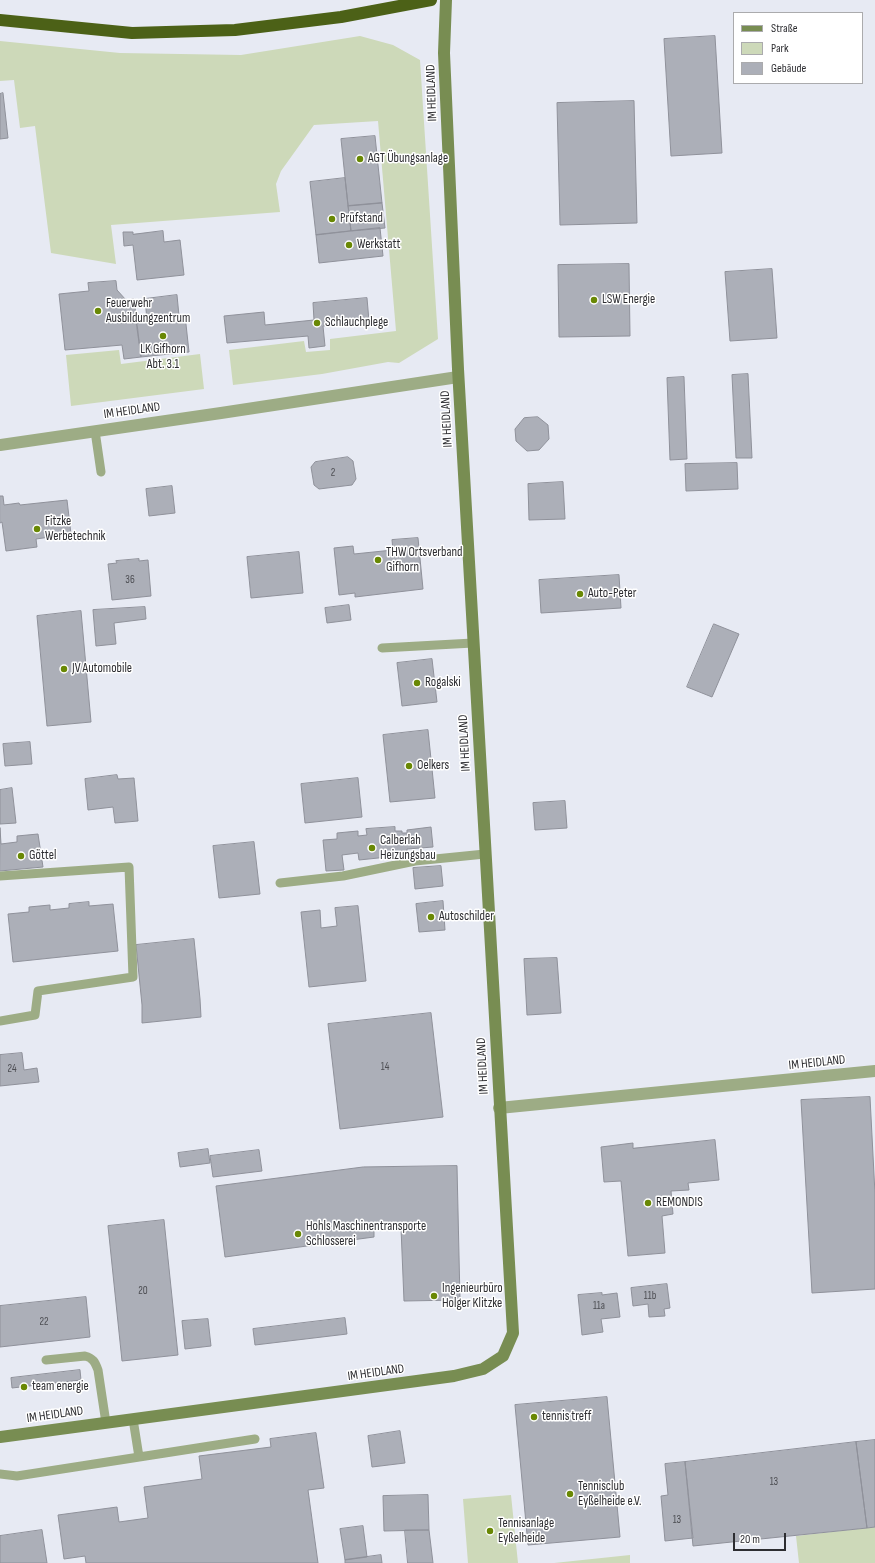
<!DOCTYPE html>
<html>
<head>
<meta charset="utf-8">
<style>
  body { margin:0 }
  #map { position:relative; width:875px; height:1563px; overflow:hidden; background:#e7eaf3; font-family:"Sofia Sans Condensed",sans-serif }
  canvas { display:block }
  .legend { position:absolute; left:733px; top:12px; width:130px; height:72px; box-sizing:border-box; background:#fff; border:1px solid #ababad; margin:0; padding:5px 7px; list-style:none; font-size:12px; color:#2d2d31 }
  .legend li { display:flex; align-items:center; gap:8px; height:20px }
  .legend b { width:20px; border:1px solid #ababad }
  .scale { position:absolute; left:733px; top:1533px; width:53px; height:18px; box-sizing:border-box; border:2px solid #2d2d31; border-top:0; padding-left:5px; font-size:12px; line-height:14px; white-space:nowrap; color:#2d2d31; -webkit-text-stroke:3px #fff; paint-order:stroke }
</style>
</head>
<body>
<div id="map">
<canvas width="875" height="1563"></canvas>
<ul class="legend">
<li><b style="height:5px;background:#788d52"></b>Straße</li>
<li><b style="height:11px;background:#cdd9b9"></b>Park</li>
<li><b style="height:11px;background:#acafb8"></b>Gebäude</li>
</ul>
<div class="scale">20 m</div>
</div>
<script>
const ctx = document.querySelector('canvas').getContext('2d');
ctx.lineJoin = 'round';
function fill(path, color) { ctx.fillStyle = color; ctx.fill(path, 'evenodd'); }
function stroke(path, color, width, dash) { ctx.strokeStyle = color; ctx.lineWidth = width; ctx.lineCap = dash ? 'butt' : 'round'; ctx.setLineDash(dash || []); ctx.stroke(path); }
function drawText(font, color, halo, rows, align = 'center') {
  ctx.font = font + ' "Sofia Sans Condensed",sans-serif'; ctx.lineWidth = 3; ctx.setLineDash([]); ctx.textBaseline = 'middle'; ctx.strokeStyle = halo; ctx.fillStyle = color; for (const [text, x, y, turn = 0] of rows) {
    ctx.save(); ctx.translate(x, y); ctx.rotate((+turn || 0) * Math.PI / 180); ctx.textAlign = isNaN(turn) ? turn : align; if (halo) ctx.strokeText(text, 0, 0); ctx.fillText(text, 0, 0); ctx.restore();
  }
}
fill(new Path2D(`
  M360 36 393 45 420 60 438 339 399 363 388 362 322 374 233 385 229 350 304 341 306 352 330 350V339L396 331 378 121 314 125 281 171 276 184 280 212 111 225 116 264 51 253 35 126 20 128 14 80 0 81V41L120 53 241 55Z
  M119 350 121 364 200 354 204 389 71 406 66 355Z
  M511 1495 518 1563H468L463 1499Z
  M875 1527V1563H799L796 1536Z
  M630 1555V1563H554Z`), '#cdd9b9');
const building = new Path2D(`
  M715 36 722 153 671 156 664 39Z
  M3 93 8 138 0 139V94Z
  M634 101 637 223 560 225 557 103Z
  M375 136 382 203 348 206 341 139Z
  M345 178 351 231 316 235 310 182Z
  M382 203 385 228 351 231 348 206Z
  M380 228 383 256 319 263 316 235Z
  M163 231 164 242 180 240 184 275 137 280 133 245 124 246 123 232H133V234Z
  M629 264 630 336 559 337 558 265Z
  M772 269 777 338 730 341 725 272Z
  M116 281 117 290 126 300 134 299 141 357 124 359 122 345 65 350 59 294 89 291 88 283Z
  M177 295 179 316 185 315 189 352 141 357 136 321 147 320 145 299Z
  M367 298 369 321 323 326 325 346 309 348 308 336 227 343 224 316 264 312 265 325 314 320 313 303Z
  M748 374 752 458H736L732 375Z
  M684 377 687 459 670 460 667 378Z
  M538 417 548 425 549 439 539 450 527 451 516 441 515 429 524 418Z
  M348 457 353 461 356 479 352 485 319 489 314 485 311 467 315 462Z
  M737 463 738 489 686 491 685 464Z
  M563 482 565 519 529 520 528 484Z
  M172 486 175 513 149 516 146 489Z
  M0 496H3L4 505 19 503 20 505 67 500 71 534 36 539 37 547 6 551 2 522 0 523Z
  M418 538 423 589 355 597V593L339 595 334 548 353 546 354 554 393 550 392 540Z
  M299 552 303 593 251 598 247 557Z
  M139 559V561L148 560 151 596 112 600 108 564 117 563 116 561Z
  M619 575 621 608 541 613 539 580Z
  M349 605 351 620 327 623 325 608Z
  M145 607 146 619 114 623 116 644 96 646 93 610Z
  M81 611 91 722 47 726 37 616Z
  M714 624 739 634 712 697 687 687Z
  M432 659 437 702 402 706 397 663Z
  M428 730 435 798 390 802 383 735Z
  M30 742 32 764 5 766 3 744Z
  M117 775 118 779 134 778 138 821 115 823 113 807 88 810 85 779Z
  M358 778 362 817 305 823 301 784Z
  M12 788 16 823 0 824V790Z
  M565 801 567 828 535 830 533 803Z
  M395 827V831H402V833H407V830L431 827 433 847 407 849V855L359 860 358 853 342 855 344 870 326 871 323 840 337 839V833L358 831V836L367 835 366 829Z
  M0 828 1 844 17 842V836L38 834 43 867 0 871Z
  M254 842 260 894 219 898 213 846Z
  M441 866 443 886 415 889 413 868Z
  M443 901 445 930 419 932 416 904Z
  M89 902V906L113 904 118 951 13 962 8 914 29 912V907L50 905V910L69 908V904Z
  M358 906 366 981 309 987 301 912 320 910 321 928 337 926 335 908Z
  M194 939 200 999 201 1017 142 1023V1005L136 945Z
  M557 958 561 1013 527 1015 524 959Z
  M431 1013 443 1117 340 1129 328 1024Z
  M22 1053 24 1070 37 1068 39 1082 0 1086V1055Z
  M870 1097 875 1194V1289L812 1293 801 1100Z
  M715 1140 719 1180 688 1183 689 1190 671 1191 673 1214 662 1216 665 1253 628 1256 621 1181 604 1182 601 1147 633 1143V1148Z
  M208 1149 210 1163 180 1167 178 1153Z
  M259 1150 262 1171 213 1177 210 1156Z
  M457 1166 460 1300 404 1301 401 1228 374 1230V1237L225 1257 216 1186 363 1167Z
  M164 1220 178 1355 122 1361 108 1226Z
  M667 1284 670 1308 664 1309 665 1316 649 1317 648 1304 633 1306 631 1288Z
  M602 1293V1295L617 1293 620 1317 601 1319 603 1332 582 1335 578 1295Z
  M86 1297 90 1337 0 1347V1306Z
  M345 1318 347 1334 255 1345 253 1329Z
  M208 1319 211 1346 185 1349 182 1321Z
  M80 1370 81 1380 12 1388 11 1378Z
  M607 1397 620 1537 528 1545 515 1405Z
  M400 1431 405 1463 372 1467 368 1436Z
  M316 1433 324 1488 308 1490 318 1563H86L85 1556 64 1559 58 1515 117 1507 119 1522 148 1518 144 1487 202 1479 199 1456 271 1447 270 1439Z
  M875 1440V1527L867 1528 856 1442Z
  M856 1442 867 1528 693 1546 685 1462Z
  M685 1462 693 1538 665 1541 661 1496 668 1495 665 1464Z
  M428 1495 429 1530 384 1531 383 1496Z
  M363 1526 367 1557 345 1560 340 1529Z
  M42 1530 47 1563H0V1536Z
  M405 1530H429L433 1563H408Z
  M381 1555 382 1563H345V1560Z`);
fill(building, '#acafb8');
stroke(building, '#8f919a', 1);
stroke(new Path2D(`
  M95 431 101 472
  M382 648 473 643
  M0 876 129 867 133 977 38 991 35 1015 0 1021
  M280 883 343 876 415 861 485 854
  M46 1360 85 1356C93 1358 95 1362 98 1370L106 1423
  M133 1419 139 1457
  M0 1474 17 1476 255 1439`), '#9dac85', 9);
stroke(new Path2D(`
  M0 445 221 413 458 377
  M499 1108 875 1071`), '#9dac85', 12);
stroke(new Path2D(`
  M0 1437 454 1376 483 1369 503 1356 513 1333 458 369 444 53 446 0`), '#788d52', 12);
stroke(new Path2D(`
  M0 20 132 33 235 30 341 17 431 0`), '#4c6117', 12);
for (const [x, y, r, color] of [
  [360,159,4,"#698804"],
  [332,219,4,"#698804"],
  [349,245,4,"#698804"],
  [594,300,4,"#698804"],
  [98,311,4,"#698804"],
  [317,323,4,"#698804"],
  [163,336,4,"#698804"],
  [37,529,4,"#698804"],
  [378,560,4,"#698804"],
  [580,594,4,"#698804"],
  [64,669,4,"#698804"],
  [417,683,4,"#698804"],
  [409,766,4,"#698804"],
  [372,848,4,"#698804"],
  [21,856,4,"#698804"],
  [431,917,4,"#698804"],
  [648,1203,4,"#698804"],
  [298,1234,4,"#698804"],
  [434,1296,4,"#698804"],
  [24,1387,4,"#698804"],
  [534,1417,4,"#698804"],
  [570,1494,4,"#698804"],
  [490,1531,4,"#698804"]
]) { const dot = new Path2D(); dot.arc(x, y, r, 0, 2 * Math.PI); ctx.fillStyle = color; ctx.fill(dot); stroke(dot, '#fff', 1.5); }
drawText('11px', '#4d4e53', null, [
  ["2",333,473],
  ["36",130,580],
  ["14",385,1067],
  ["24",12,1069],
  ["20",143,1291],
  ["11b",650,1296],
  ["11a",599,1306],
  ["22",44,1322],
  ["13",774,1482],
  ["13",677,1520]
]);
drawText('13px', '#2d2d31', '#fff', [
  ["IM HEIDLAND",432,93,-92],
  ["IM HEIDLAND",132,411,-8],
  ["IM HEIDLAND",447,419,-93],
  ["IM HEIDLAND",465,743,-93],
  ["IM HEIDLAND",817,1063,-6],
  ["IM HEIDLAND",483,1066,-93],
  ["IM HEIDLAND",376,1373,-8],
  ["IM HEIDLAND",55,1415,-8]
]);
drawText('13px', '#2d2d31', '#fff', [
  ["AGT Übungsanlage",368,159],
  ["Prüfstand",340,219],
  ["Werkstatt",357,245],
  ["LSW Energie",602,300],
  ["Feuerwehr",106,304],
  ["Ausbildungzentrum",106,319],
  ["Schlauchplege",325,323],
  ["LK Gifhorn",163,350,"center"],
  ["Abt. 3.1",163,365,"center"],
  ["Fitzke",45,522],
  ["Werbetechnik",45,537],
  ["THW Ortsverband",386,553],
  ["Gifhorn",386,568],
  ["Auto-Peter",588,594],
  ["JV Automobile",72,669],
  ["Rogalski",425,683],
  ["Oelkers",417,766],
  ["Calberlah",380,841],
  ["Heizungsbau",380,856],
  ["Göttel",29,856],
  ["Autoschilder",439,917],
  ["REMONDIS",656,1203],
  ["Hohls Maschinentransporte",306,1227],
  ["Schlosserei",306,1242],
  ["Ingenieurbüro",442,1289],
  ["Holger Klitzke",442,1304],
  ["team energie",32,1387],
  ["tennis treff",542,1417],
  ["Tennisclub",578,1487],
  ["Eyßelheide e.V.",578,1502],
  ["Tennisanlage",498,1524],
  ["Eyßelheide",498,1539]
], 'left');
</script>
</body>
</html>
